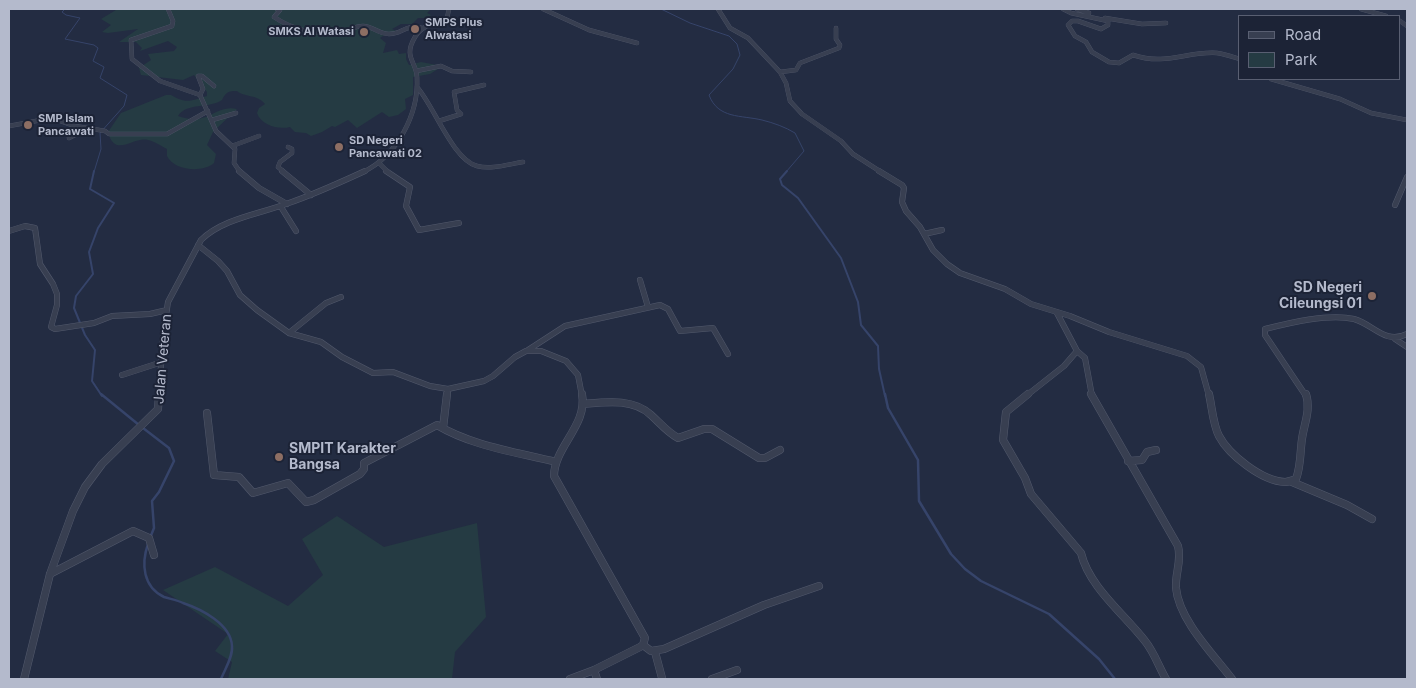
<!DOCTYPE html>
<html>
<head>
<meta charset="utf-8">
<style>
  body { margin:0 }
  #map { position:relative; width:1416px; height:688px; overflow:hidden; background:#232c42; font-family:Inter,sans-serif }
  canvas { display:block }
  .frame { position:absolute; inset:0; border:10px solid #b4bacc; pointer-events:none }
  .legend { position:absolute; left:1238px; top:15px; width:162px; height:65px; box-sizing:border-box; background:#1c2336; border:1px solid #595f72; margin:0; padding:6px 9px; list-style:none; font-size:15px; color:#b4bacc }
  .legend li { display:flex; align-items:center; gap:10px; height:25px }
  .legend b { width:25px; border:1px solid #595f72 }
</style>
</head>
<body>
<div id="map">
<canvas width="1416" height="688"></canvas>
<div class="frame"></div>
<ul class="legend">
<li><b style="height:6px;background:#383f51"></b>Road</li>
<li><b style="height:14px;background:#253b43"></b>Park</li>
</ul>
</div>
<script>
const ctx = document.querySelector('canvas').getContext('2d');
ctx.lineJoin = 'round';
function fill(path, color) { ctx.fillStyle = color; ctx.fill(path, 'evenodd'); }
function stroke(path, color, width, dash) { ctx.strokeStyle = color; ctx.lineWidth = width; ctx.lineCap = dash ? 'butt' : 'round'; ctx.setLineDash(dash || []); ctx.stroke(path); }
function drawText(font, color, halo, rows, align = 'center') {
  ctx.font = font + ' Inter,sans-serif'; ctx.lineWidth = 4; ctx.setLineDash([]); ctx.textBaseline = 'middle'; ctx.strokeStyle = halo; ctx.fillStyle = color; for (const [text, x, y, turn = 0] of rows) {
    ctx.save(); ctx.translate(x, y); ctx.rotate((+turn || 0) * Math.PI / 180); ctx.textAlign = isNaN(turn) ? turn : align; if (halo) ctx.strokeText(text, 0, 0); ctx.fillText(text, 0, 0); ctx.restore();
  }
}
fill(new Path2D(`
  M111 9H431L427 13 431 15 429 18H418L412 24H401L392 29 399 32 386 34 380 38 386 43 383 53 397 50 399 54 406 53V59L409 65 421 62 437 65 438 69 430 74 413 77V95L405 99 406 109 398 115 389 117 382 112 357 128 348 120 335 127 332 126 322 132 311 136 306 133 295 132 290 127C278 130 261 125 257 113L259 108 265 104C257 94 246 98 237 91 228 91 226 92 222 100 209 109 187 102 178 116 184 118 192 120 198 119 212 117 221 105 237 109L213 132 207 145 216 154 214 163C203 173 174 171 167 156V149C161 146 154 141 148 140 133 136 115 159 108 132L121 113 166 95H171C187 104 189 101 207 96V92L194 75 183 80 141 75 139 68 151 60 148 54 174 51 177 47 168 41 140 51 142 48 136 42H119L138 29 108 33 102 32 111 25 101 19 116 10Z
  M337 516 384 547 477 523 486 617 455 652 452 679H228L232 662 215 651 228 634 163 590 215 567 288 606 323 575 302 539Z`), '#253b43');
stroke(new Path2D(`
  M65 9 62 12 66 15 80 18 65 39 94 45 98 48 93 61 104 67 100 78 127 95 124 106 100 133 101 149 94 172
  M661 9 690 23 729 36 737 44 740 55 733 69 709 95C718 119 741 115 762 120 774 123 785 127 795 133L804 151 786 172`), '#36446a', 1);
stroke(new Path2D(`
  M94 171 90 189 114 203 98 228 89 252 93 274 76 296 74 308 85 335 95 350 92 381 102 396
  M787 171 780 179 782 185 798 198 841 258 858 302 861 325 878 346 879 369 885 396`), '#36446a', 2);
stroke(new Path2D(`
  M101 394 139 425
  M885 394 888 408 918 460 919 501 951 554 965 569 981 581 1049 614 1099 659 1115 679
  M143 428 169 448 174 461 159 492 152 501 154 528 150 538
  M148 544C141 564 143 587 164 597 170 599 177 600 183 603 201 609 231 624 232 646 233 657 225 669 221 679`), '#36446a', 2.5);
const minorFar2 = new Path2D(`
  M168 9 173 21 172 26 131 40 132 59 160 81 200 95 216 131 235 149 234 163 240 172
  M277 9 280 10 274 17C293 30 318 36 341 32 348 31 355 26 363 26 372 26 379 34 389 34 403 34 404 24 422 28
  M543 9 589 30 637 43
  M718 9 730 28 748 38 780 72 786 83 790 101 802 114 841 141 853 154 881 172
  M1063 9 1071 13 1108 21V25L1101 29 1078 21H1072L1068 25 1075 36 1086 42 1092 52 1109 62 1119 63 1133 55C1166 66 1187 51 1217 53 1225 54 1233 57 1240 59
  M1077 9 1089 13
  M1361 9 1386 16
  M1105 18 1142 24 1166 23
  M1400 21 1407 26
  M416 71 441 66 452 71 471 72
  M780 72 796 70 800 63 839 48 840 45 836 39V28
  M1271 79 1340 99 1371 113 1407 120
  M417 87C434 106 453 160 477 166 491 170 509 164 523 162
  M200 95 203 89 198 76H202L214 86
  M212 120 236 113
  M439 121 461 114 457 110 454 92 484 85
  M9 126 52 118 75 126 105 131 109 134H167L208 111
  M69 138 87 129
  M232 146 259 136
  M379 163 388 172
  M284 172 278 167 280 162 292 153V149L288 147
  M363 172C397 156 419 114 417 77 416 61 403 57 415 37 422 25 435 23 447 18L449 9`);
const minorFar1 = new Path2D(`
  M239 171 259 188 287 204
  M282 171 311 195
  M386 171 410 187 406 206 419 230 459 223
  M879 171 902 185 904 188 902 202 906 211 920 227 933 250 947 264 960 273 1005 289 1031 304 1070 316 1109 332 1187 356 1201 367 1209 396
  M1395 205 1407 177
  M281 207 296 231
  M9 231 25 226 35 228 40 264 53 284 57 294V305L51 327 55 329 94 323 112 316 150 314 167 310
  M924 234 942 230
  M198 245 218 261 227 271 240 295 257 310 289 333 321 342 342 357 373 373 393 372 430 386 448 389 484 381 493 376 515 357 526 351H541L566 361 578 375 582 396
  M640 280 648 307
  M1057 313 1077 351 1085 358 1092 396
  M289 333 326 303 341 297
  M1395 339 1407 347
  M528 350 565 326 660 305 668 309 680 331 713 328 728 354
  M122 375 162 362
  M159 396 163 335 168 302 201 240C222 219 259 214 286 204 313 195 339 183 365 171
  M447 396 448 389
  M1026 396 1064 366 1077 351
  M1306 396 1265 335V329C1289 323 1329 313 1354 319 1373 324 1385 345 1407 334`);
const minor = new Path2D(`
  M1028 394 1006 412 1003 440 1025 478 1031 494 1081 553C1089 587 1125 615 1145 641 1154 652 1159 667 1166 679
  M1091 394 1178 546C1182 561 1175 573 1176 588 1179 620 1213 654 1232 679
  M1209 394C1212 407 1213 425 1219 436 1229 455 1262 481 1285 482 1288 482 1293 480 1296 479 1301 466 1300 452 1302 439 1304 424 1311 410 1306 394
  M583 404C606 402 633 398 651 415 660 423 667 432 678 438L704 429H712L759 458H765L780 450
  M207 413 214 475 239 477 253 493 288 483 306 502 314 500 360 474 364 469V463L437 425C472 446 516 452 556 462
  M443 428 447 394
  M1128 461 1142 460 1147 452 1156 450
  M1292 482 1347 505 1372 519
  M50 574 133 531 149 538 154 555
  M643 645 651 651 664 649 764 605 819 586
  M655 652 662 678
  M594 670 597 679
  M24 679 50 574 73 511 85 487 102 464 158 409 159 394
  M570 679 594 670 640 647 643 645 645 638 554 476C554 447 588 425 582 394
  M712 679 737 670`);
stroke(minorFar2, '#52596c', 4.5);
stroke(minorFar1, '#52596c', 6);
stroke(minor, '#52596c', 8);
stroke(minorFar2, '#383f51', 4);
stroke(minorFar1, '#383f51', 5);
stroke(minor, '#383f51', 7);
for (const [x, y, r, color] of [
  [415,29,5,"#8d6e63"],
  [364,32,5,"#8d6e63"],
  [28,125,5,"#8d6e63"],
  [339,147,5,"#8d6e63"],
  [1372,296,5,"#8d6e63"],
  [279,457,5,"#8d6e63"]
]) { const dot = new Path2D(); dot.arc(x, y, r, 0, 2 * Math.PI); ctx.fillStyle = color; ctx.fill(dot); stroke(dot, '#1c2336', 2); }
drawText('bold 11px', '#b4bacc', '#1c2336', [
  ["SMPS Plus",425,23],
  ["Alwatasi",425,36],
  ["SMKS Al Watasi",354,32,"right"],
  ["SMP Islam",38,119],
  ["Pancawati",38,132],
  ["SD Negeri",349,141],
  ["Pancawati 02",349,154]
], 'left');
drawText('bold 14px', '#b4bacc', '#1c2336', [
  ["SD Negeri",1362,288],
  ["Cileungsi 01",1362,304],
  ["SMPIT Karakter",289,449,"left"],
  ["Bangsa",289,465,"left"]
], 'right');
drawText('14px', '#b4bacc', '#1c2336', [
  ["Jalan Veteran",163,359,-85]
]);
</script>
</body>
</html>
